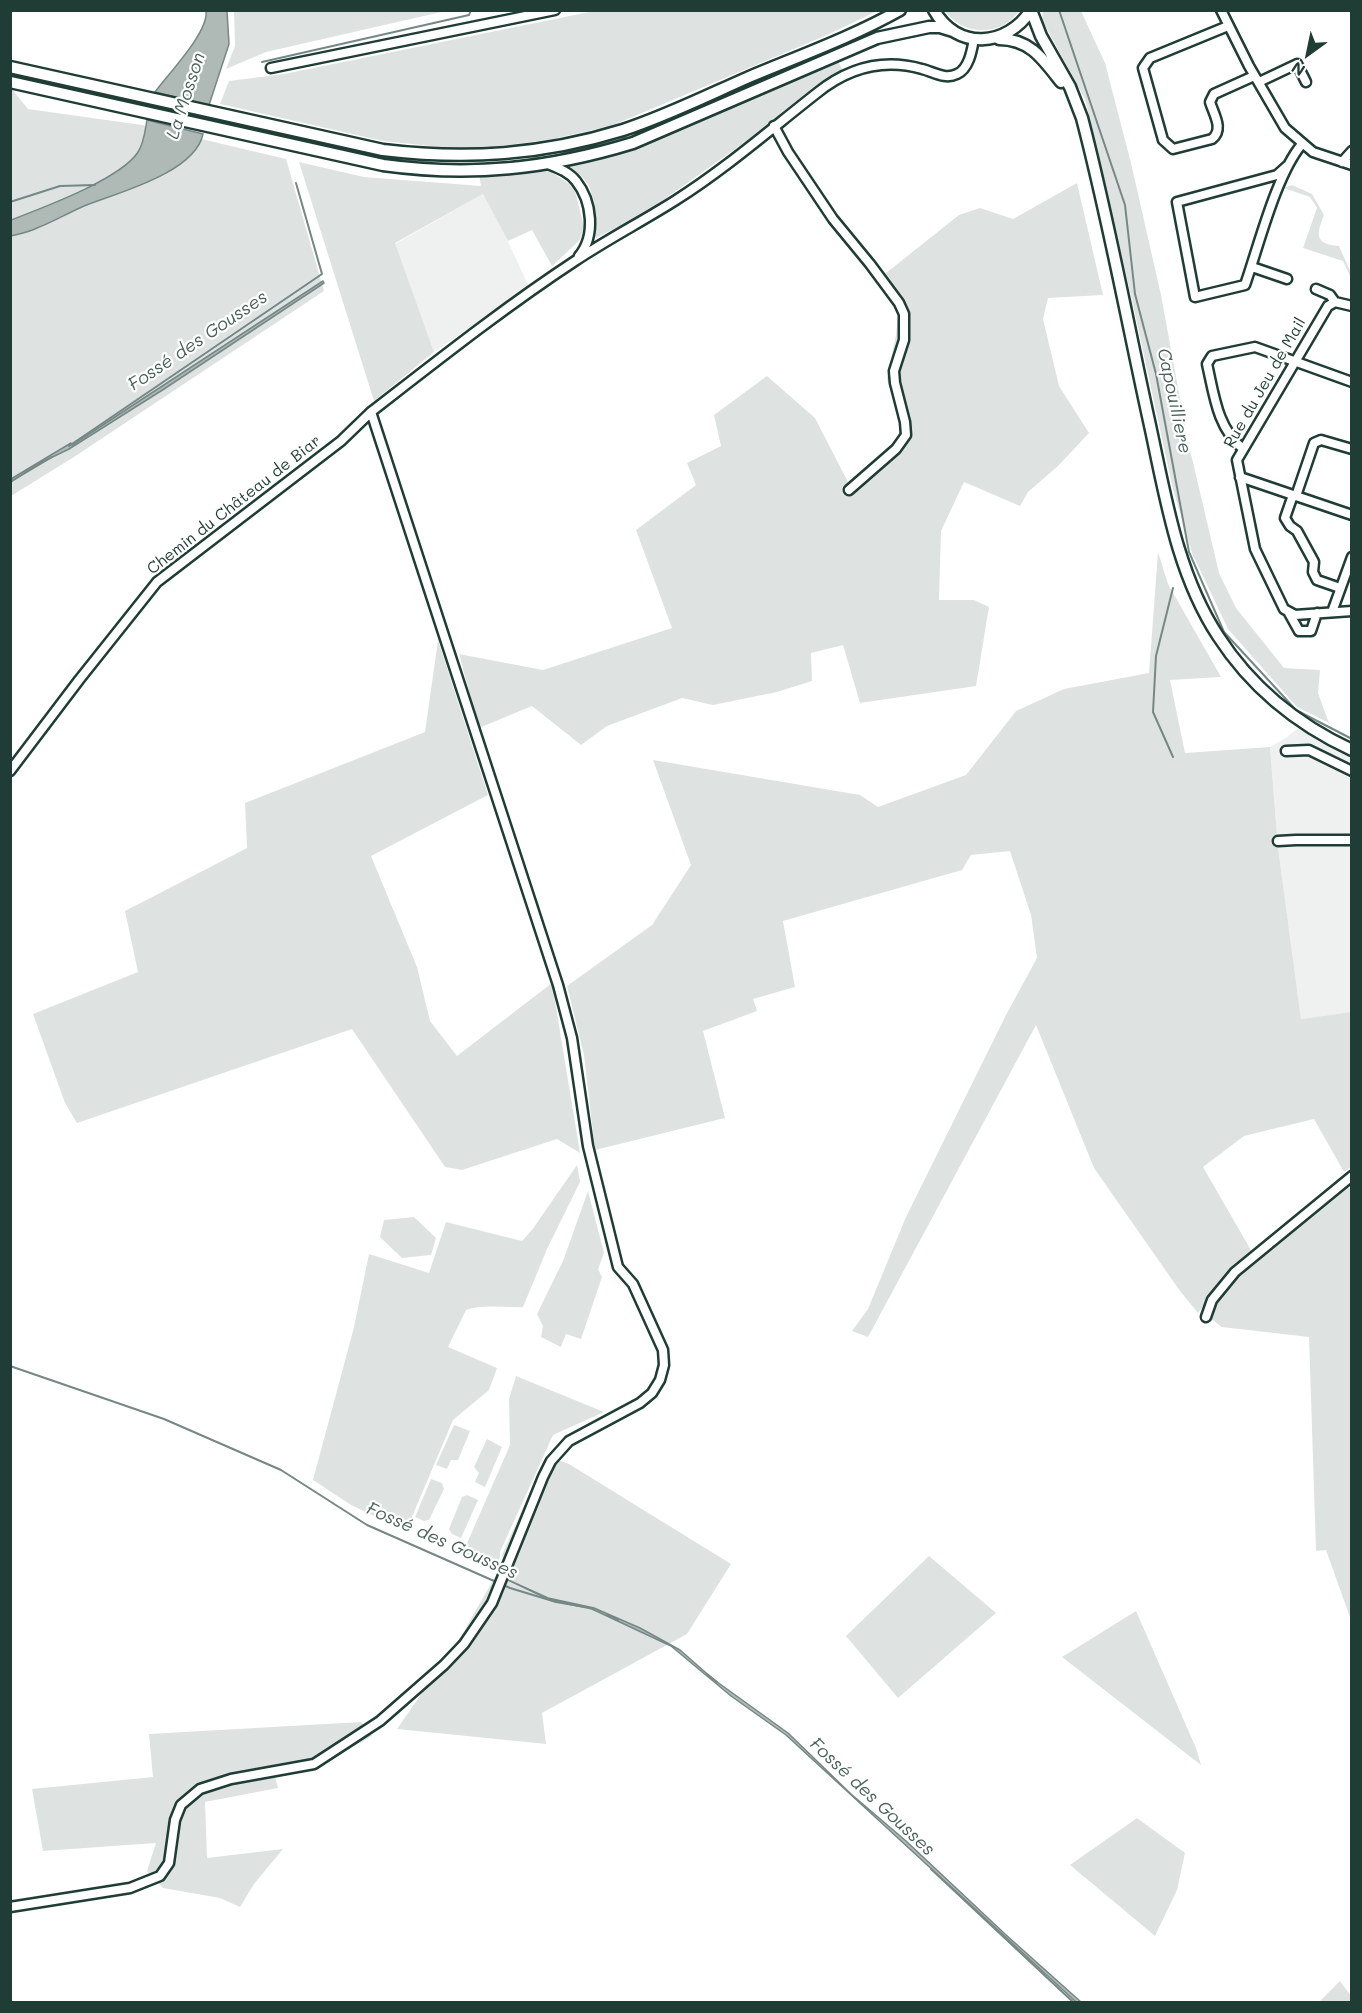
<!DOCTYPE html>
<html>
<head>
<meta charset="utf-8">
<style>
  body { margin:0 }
  #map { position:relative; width:1362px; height:2013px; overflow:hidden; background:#fff; font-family:Mali,sans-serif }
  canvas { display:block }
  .frame { position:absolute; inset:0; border:12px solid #1f3d34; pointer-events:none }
  .north { position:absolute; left:1278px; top:24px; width:60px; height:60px; -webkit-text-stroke:4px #fff; paint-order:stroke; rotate:213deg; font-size:16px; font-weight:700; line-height:24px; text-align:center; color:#1f3d34 }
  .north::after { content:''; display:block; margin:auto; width:21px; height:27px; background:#1f3d34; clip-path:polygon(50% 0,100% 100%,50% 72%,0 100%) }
</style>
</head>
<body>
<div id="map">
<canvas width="1362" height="2013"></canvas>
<div class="frame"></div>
<div class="north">N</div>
</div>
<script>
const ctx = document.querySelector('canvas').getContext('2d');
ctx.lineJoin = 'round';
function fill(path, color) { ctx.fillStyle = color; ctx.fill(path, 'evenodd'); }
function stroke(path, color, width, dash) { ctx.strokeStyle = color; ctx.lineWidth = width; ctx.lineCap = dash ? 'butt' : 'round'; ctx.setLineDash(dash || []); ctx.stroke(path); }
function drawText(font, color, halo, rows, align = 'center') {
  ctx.font = font + ' Mali,sans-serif'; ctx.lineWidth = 4.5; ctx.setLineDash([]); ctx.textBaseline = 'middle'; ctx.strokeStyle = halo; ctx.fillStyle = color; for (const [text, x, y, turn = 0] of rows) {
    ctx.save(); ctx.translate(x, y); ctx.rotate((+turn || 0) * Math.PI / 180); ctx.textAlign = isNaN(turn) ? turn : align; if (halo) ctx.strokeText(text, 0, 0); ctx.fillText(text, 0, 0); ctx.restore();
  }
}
fill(new Path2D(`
  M483 194 505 235 529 287 434 352 395 244Z
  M1298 728 1351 756V1012L1301 1019 1278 847 1270 747 1287 737Z`), '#eef1f0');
fill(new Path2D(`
  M234 11V10L446 11 266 52 226 69 235 46Z
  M594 11H877L827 35 611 126 548 140 469 150 383 141 220 104 229 81 284 74Z
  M945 11H1019C1002 37 962 36 945 11Z
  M1043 11H1081L1105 63 1131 163 1161 295 1187 437 1219 573 1236 608 1284 668 1320 670 1318 693 1329 723 1297 707 1228 629 1192 553 1173 489 1130 291 1085 99 1042 20Z
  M838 61 842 69 769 125 642 215 596 238C593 219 597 196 585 180 581 175 574 171 570 167L617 154 656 139Z
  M11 88 28 109 142 125 286 159 324 291 74 457 11 496Z
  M299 162 364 177 481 186 479 175 550 171 574 187 584 227 580 240 552 266 532 230 508 241 483 194 395 243 434 352 374 401Z
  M1077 183 1103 295 1048 298 1043 319 1059 386 1089 433 1058 466 1028 492 1020 506 964 482 941 531 939 600H974L989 607 976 686 860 703 843 645 811 653 812 681 777 692 713 705 682 698 607 726 581 745 532 706 479 728 459 654 543 670 672 628 636 530 696 485 687 463 721 446 714 415 767 376 815 418 848 482 901 436 899 419 887 379 896 335 898 314 876 281 959 215 980 208 1013 219Z
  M1292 185 1312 194 1324 215C1317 233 1313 244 1339 246L1351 273V278L1343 261 1303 248 1317 208 1310 197 1284 188Z
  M1158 552 1168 584 1221 677 1170 680 1185 753 1270 747 1278 847 1301 1019 1351 1012V1167L1344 1172 1314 1119 1244 1136 1203 1167 1252 1252 1233 1265 1198 1313 1180 1291 1094 1168 1036 1025 868 1337 852 1331 868 1309 906 1217 1006 1015 1037 958 1031 915 1010 851 971 855 962 870 783 921 795 987 753 999 757 1011 703 1031 725 1118 595 1150 584 1055 567 986 652 925 691 865 653 760 860 795 878 807 966 775 1016 711 1064 689 1149 673Z
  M438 640 488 795 371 856 417 967 430 1021 457 1056 552 983 580 1153 557 1139 462 1170 445 1167 352 1029 77 1123 65 1103 33 1014 138 972 125 911 247 848 245 803 425 732Z
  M577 1165 580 1182 547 1249 523 1307C504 1308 483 1304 466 1310L448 1347 497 1368 489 1390 453 1420 406 1531 351 1505 313 1480 354 1327 369 1254 429 1273 446 1222 522 1241 532 1230Z
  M1351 1184V1620L1326 1550 1316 1551 1309 1337 1222 1327 1210 1318 1217 1299 1238 1277Z
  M588 1191 604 1253 598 1269 602 1277 581 1339 566 1334 561 1347 541 1337 543 1326 537 1314 563 1261Z
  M414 1217 436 1238 431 1255 402 1258 380 1237 384 1220Z
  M516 1376 604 1412 553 1435 500 1552V1557L494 1571 461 1557 510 1445 509 1399Z
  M454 1425 470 1431 458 1460H451L447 1469 436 1465Z
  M487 1439 502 1447 485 1487 475 1482 479 1473 474 1467Z
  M546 1456 569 1464 731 1564 687 1634 542 1713 546 1744 397 1729 460 1638 496 1575 503 1557 502 1555Z
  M431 1479 442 1483 444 1489 429 1520 424 1521 415 1517Z
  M467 1495 478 1500 461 1538 452 1534 449 1529 462 1497Z
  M929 1556 996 1613 898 1698 846 1636Z
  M1136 1611 1196 1748 1201 1765 1062 1657Z
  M361 1722 372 1736 318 1767 275 1777 278 1788 205 1802 207 1858 283 1849 254 1884 240 1907 220 1898 163 1888 147 1871 156 1843 43 1851 32 1789 153 1777 149 1734Z
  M1137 1818 1185 1853 1177 1890 1155 1936 1070 1865Z
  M1340 1981 1351 1996V2002H1319Z`), '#dee3e2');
const water = new Path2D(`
  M206 11H227L229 44 209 105 155 92C168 74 209 32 206 11Z
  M147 120 203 134C195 173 117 193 84 206 68 213 53 222 37 228 29 232 19 234 11 236V220C42 208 121 179 138 152 144 143 145 131 147 120Z
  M323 281 324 283 164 389 69 449 36 465 11 482V479L71 443 72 445Z
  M506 1579 548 1598 594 1608 640 1628 680 1650 713 1679 788 1733 851 1794 906 1841 1005 1934 1081 2002H1076L786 1735 731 1696 671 1646 592 1609 550 1600Z`);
fill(water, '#afbab7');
stroke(water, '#758883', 1.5);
stroke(new Path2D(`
  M1059 10 1125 205 1135 294 1156 374 1189 552 1224 632 1296 710 1352 739
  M262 62 469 15 471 10
  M10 202 60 186 95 185
  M69 446 322 274 296 183
  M10 482 52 457
  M1173 757 1153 712 1156 656 1173 588
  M10 1366 164 1419 281 1470 367 1525 510 1588 556 1602 585 1607
  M607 1615 618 1620
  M707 1674 717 1682
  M931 1869 1073 2002`), '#758883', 2);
const minor = new Path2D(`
  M1221 10 1249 66 1285 128 1313 152 1352 165
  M1228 26 1150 58 1143 68 1163 140 1173 149 1212 139C1224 129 1214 115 1210 102L1214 94 1254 76
  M271 68 555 10
  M1259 82 1297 64 1306 82
  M774 126 788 152 833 219 870 264 899 303 904 314V340L894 371 895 383 905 422 906 435 896 449 849 490
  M1342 162 1352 151
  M548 164C558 168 569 172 576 181 592 201 596 236 579 256
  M1287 166 1277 175 1177 202 1195 297 1245 285C1259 245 1276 175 1302 144
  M1252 267 1287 279
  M1316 289 1330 295 1335 302
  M1352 306 1335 302 1328 306 1237 460 1255 549 1284 609 1295 615 1352 611
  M1243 449C1217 428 1214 394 1207 364L1212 356 1255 347 1352 382
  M1240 477 1352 515
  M1293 495 1285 518 1290 526 1297 531 1314 562 1313 572 1317 580 1340 588
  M1296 496 1314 443 1321 440 1352 449
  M1332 612 1352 557
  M1289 613 1299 631H1311L1317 613
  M1286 751 1309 750 1352 771
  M10 771 79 680 157 582 341 441 371 412
  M1278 841 1296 840H1352
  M1206 1317 1212 1300 1235 1272 1352 1176
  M10 1907 130 1888 160 1876 169 1863 175 1820 181 1805 200 1789 231 1779 314 1764 380 1721 444 1665 464 1644 492 1603 543 1477 551 1461 569 1441 640 1403 652 1393 660 1380 664 1365 663 1350 633 1284 618 1267 588 1146 572 1038 558 985 371 412C438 360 505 307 575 261 608 239 643 221 676 200 725 169 771 129 817 93 848 68 883 58 922 69 934 72 945 80 957 74 969 69 972 50 974 39`);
const major = new Path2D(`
  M934 10C957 51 1007 47 1031 10
  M1031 10 1041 36 1070 87 1082 118C1109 221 1128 326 1151 430 1166 500 1178 575 1218 636 1251 687 1298 725 1352 750
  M999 39C1030 39 1043 59 1061 82
  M10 67 383 150C467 160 542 155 623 130 666 116 708 95 749 77 799 56 852 37 900 10
  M10 82 383 165C470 177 548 169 633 143L877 38 929 27H940L953 31`);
stroke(minor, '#1f3d34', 13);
stroke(major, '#1f3d34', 15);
stroke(minor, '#fff', 8);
stroke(major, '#fff', 10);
drawText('16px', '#1f3d34', '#fff', [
  ["Rue du Jeu de Mail",1265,383,-60],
  ["Chemin du Château de Biar",234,505,-38]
]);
drawText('italic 18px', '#4a625b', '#fff', [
  ["La Mosson",186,96,-72],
  ["Fossé des Gousses",198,341,-34],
  ["Capouilliere",1174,401,78],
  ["Fossé des Gousses",442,1541,24],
  ["Fossé des Gousses",872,1797,43]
]);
</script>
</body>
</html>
